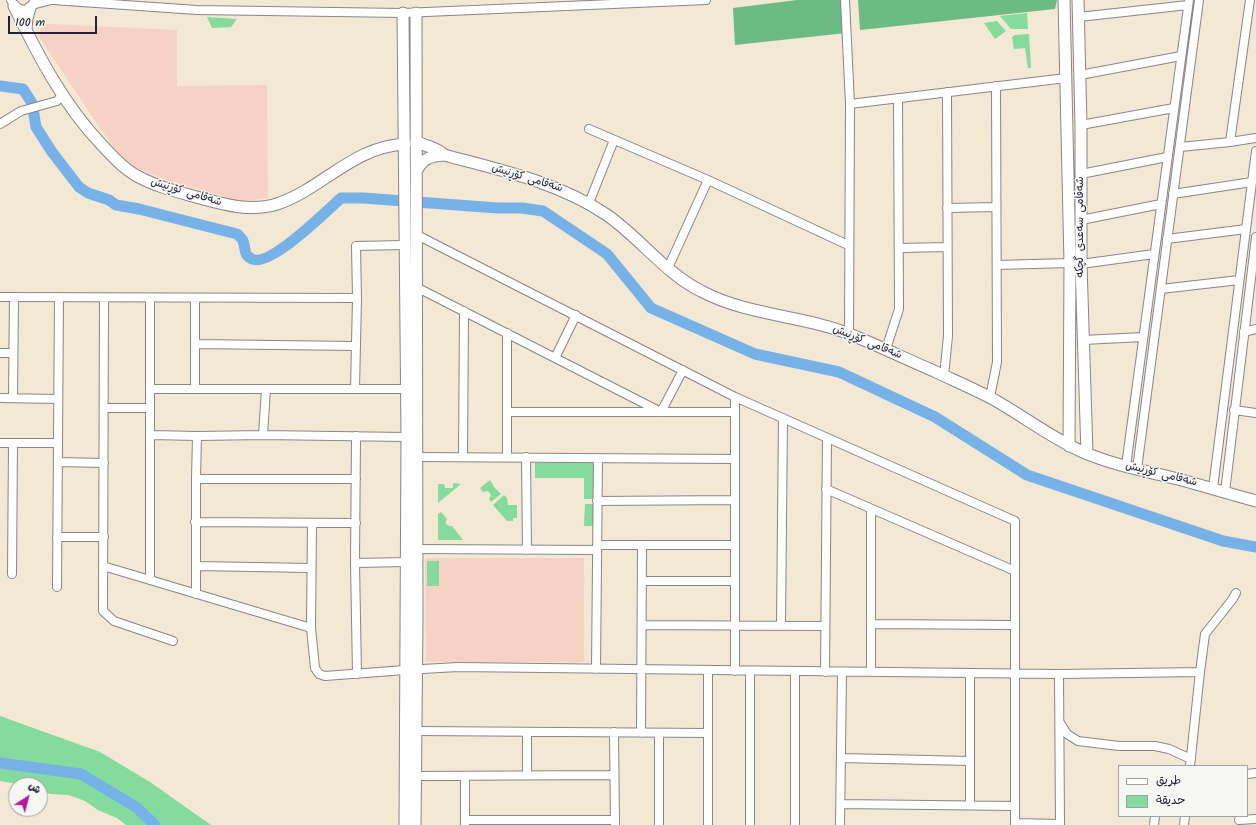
<!DOCTYPE html>
<html>
<head>
<meta charset="utf-8">
<style>
  body { margin:0 }
  #map { position:relative; width:1256px; height:825px; overflow:hidden; background:#f2e8d3; font-family:Kalam,"Playpen Sans Arabic",sans-serif }
  canvas { display:block }
  .legend { position:absolute; left:1118px; top:765px; width:130px; height:52px; box-sizing:border-box; background:#f6f6f2; border:1px solid #a1a1a9; margin:0; padding:5px 7px; list-style:none; font-size:12px; color:#22223b }
  .legend li { display:flex; align-items:center; gap:8px; height:20px }
  .legend b { width:20px; border:1px solid #a1a1a9 }
  .north { position:absolute; left:8px; top:777px; width:40px; height:40px; box-sizing:border-box; background:#f6f6f2; border:1px solid #a1a1a9; border-radius:50%; rotate:36deg; font-size:11px; font-weight:700; line-height:16px; text-align:center; color:#22223b }
  .north::after { content:''; display:block; margin:auto; width:14px; height:18px; background:#b5179e; clip-path:polygon(50% 0,100% 100%,50% 72%,0 100%) }
  .scale { position:absolute; left:8px; top:16px; width:89px; height:18px; box-sizing:border-box; border:2px solid #22223b; border-top:0; padding-left:5px; font-size:12px; line-height:14px; white-space:nowrap; color:#22223b; -webkit-text-stroke:3px #f6f6f2; paint-order:stroke }
</style>
</head>
<body>
<div id="map">
<canvas width="1256" height="825"></canvas>
<ul class="legend">
<li><b style="height:5px;background:#fff"></b>طريق</li>
<li><b style="height:11px;background:#85da9d"></b>حديقة</li>
</ul>
<div class="north">ش</div>
<div class="scale">100 m</div>
</div>
<script>
const ctx = document.querySelector('canvas').getContext('2d');
ctx.lineJoin = 'round';
function fill(path, color) { ctx.fillStyle = color; ctx.fill(path, 'evenodd'); }
function stroke(path, color, width, dash) { ctx.strokeStyle = color; ctx.lineWidth = width; ctx.lineCap = dash ? 'butt' : 'round'; ctx.setLineDash(dash || []); ctx.stroke(path); }
function drawText(font, color, halo, rows, align = 'center') {
  ctx.font = font + ' Kalam,"Playpen Sans Arabic",sans-serif'; ctx.lineWidth = 3; ctx.setLineDash([]); ctx.textBaseline = 'middle'; ctx.strokeStyle = halo; ctx.fillStyle = color; for (const [text, x, y, turn = 0] of rows) {
    ctx.save(); ctx.translate(x, y); ctx.rotate((+turn || 0) * Math.PI / 180); ctx.textAlign = isNaN(turn) ? turn : align; if (halo) ctx.strokeText(text, 0, 0); ctx.fillText(text, 0, 0); ctx.restore();
  }
}
fill(new Path2D(`
  M50 24 177 30V86L267 85 268 198 244 201 230 198 169 181 133 167 121 157 102 131 40 38 39 34 40 29 44 25Z
  M428 558H584V661L582 662H426L425 560Z`), '#f6d2c5');
fill(new Path2D(`
  M1027 13 1028 29H1011L1000 16Z
  M207 17 237 19 231 27 212 28Z
  M997 21 1006 31 995 39 984 23Z
  M1029 34 1031 68H1028L1025 48 1014 49 1012 37 1015 35Z
  M535 463H593L594 499H584V478H535Z
  M490 480 494 487 501 494 491 502 489 499 491 495 488 491 483 492 480 488Z
  M453 483 461 484 438 503V484H444L445 488H453Z
  M504 495 507 498 508 505H517V518H513V521H507L493 505Z
  M585 504H594V526H584Z
  M441 512 447 519 446 521V524L449 526H452L463 540H438V514Z
  M427 561H439V586H427Z
  M0 716 100 752 150 782 211 825H126L117 818 98 810 85 801 69 795 50 794 40 791V785H23L0 781Z`), '#85da9d');
fill(new Path2D(`
  M797 0H843L846 33 735 45 733 8Z
  M858 0H1057L1055 9 860 30Z`), '#6cba84');
stroke(new Path2D(`
  M0 86 23 89 32 103 36 127 52 152 79 187 88 193 109 200 116 205 139 209 237 234C239 236 243 239 243 241 246 248 243 255 252 259 269 268 327 211 341 198H363L498 208H522L543 211 607 254 651 308 755 354 839 372 935 417 1027 475 1223 541 1256 547
  M0 763 81 774 136 807 155 825`), '#76b1e7', 11);
const minor = new Path2D(`
  M11 0 15 7 24 10 30 8 35 0
  M53 0 197 10 403 13 706 0
  M845 0 850 104 849 333
  M32 5 51 0
  M1079 17 1188 5
  M1080 75 1181 56
  M850 104 1066 78
  M0 124 21 111 57 101 62 95
  M1081 125 1174 108
  M589 129 708 180 848 245
  M1230 142 1250 0
  M1180 147 1230 142 1256 138
  M1081 174 1167 157
  M1173 194 1252 182
  M589 203 614 140
  M947 208 996 207
  M1081 220 1161 204
  M417 235 735 397 1015 521V825
  M1167 239 1246 229
  M899 248 947 247
  M1081 264 1154 254
  M997 265 1070 263
  M668 268 708 180
  M416 287 661 412 683 370
  M1161 289 1239 280
  M0 297 357 298
  M104 298 103 611 114 621 173 641
  M195 298V389
  M1244 332 1256 329
  M1083 340 1143 337
  M195 344 356 346
  M886 349 899 309 898 98
  M0 353H13
  M555 358 576 315
  M944 376 948 336 947 92
  M150 389H406
  M355 389 357 298 356 246 405 245
  M990 397 997 362 996 86
  M0 398 58 399
  M13 398 14 297
  M104 408H150
  M1234 410 1256 413
  M507 412H735
  M151 435 197 436 263 435 407 437
  M263 435 266 389
  M356 436 355 563 357 674
  M0 443H58
  M416 457 735 459
  M463 457 464 311
  M507 457V333
  M526 457 527 550
  M58 462 104 463
  M1126 466 1189 0
  M1137 469 1199 0
  M196 479H356
  M1213 488 1256 151
  M826 489 1015 571
  M1225 492 1256 237
  M597 501 735 500
  M195 522 356 523
  M312 523 311 628 315 668 319 674 325 676 405 670 458 667 1059 674 1200 672
  M57 537H104
  M597 545H735
  M417 549 597 550
  M355 563 406 562
  M103 566 311 628
  M196 566 311 568
  M12 574 13 443
  M150 580V298
  M642 581H735
  M57 587 59 297
  M196 594V479L197 436
  M871 624 1015 625
  M642 625 825 626
  M781 625 783 418
  M596 669 598 458
  M708 670V825
  M735 671V397
  M795 671V825
  M825 672 827 438
  M871 672V509
  M970 673V805
  M1059 674 1060 825
  M1060 723 1067 734 1078 741 1119 746H1155L1169 749 1191 759
  M415 731 708 733
  M614 732 615 824
  M641 733 642 545
  M659 733V825
  M841 758 969 761
  M1190 766 1200 672 1205 634 1232 600 1236 593
  M1247 774 1256 773
  M527 775V732
  M415 776 614 775
  M841 804 1015 806
  M465 820H615
  M1239 820 1256 819
  M1015 823 1060 824
  M465 825V776
  M750 825V671
  M840 825 842 672
  M1154 825 1155 816
  M1184 825 1185 816`);
const major = new Path2D(`
  M1064 0 1070 263 1069 446
  M1078 0 1081 125V264L1087 454
  M14 6C38 55 63 104 101 144 112 156 123 168 137 176 157 187 179 192 200 198 226 205 251 212 277 204 324 188 352 147 405 144
  M403 13 407 437 405 825
  M26 29 27 18 30 8
  M416 141C426 147 437 147 444 155
  M417 170C423 158 431 156 444 155 500 170 558 182 607 215 640 238 665 273 701 291 748 316 803 315 852 335 879 346 906 359 934 371 953 380 972 388 991 398 1022 415 1051 438 1083 452 1113 465 1146 471 1178 479 1204 486 1230 494 1256 501
  M415 825 417 618 416 13`);
stroke(minor, '#8a8587', 10);
stroke(major, '#8a8587', 13);
stroke(minor, '#fff', 8);
stroke(major, '#fff', 11);
drawText('11px', '#22223b', '#f6f6f2', [
  ["شەقامی کۆڕنیش",527,179,17],
  ["شەقامی کۆڕنیش",186,193,17],
  ["شەقامی سەعدی گچکە",1081,227,-90],
  ["شەقامی کۆڕنیش",867,343,22],
  ["شەقامی کۆڕنیش",1161,475,14]
]);
</script>
</body>
</html>
